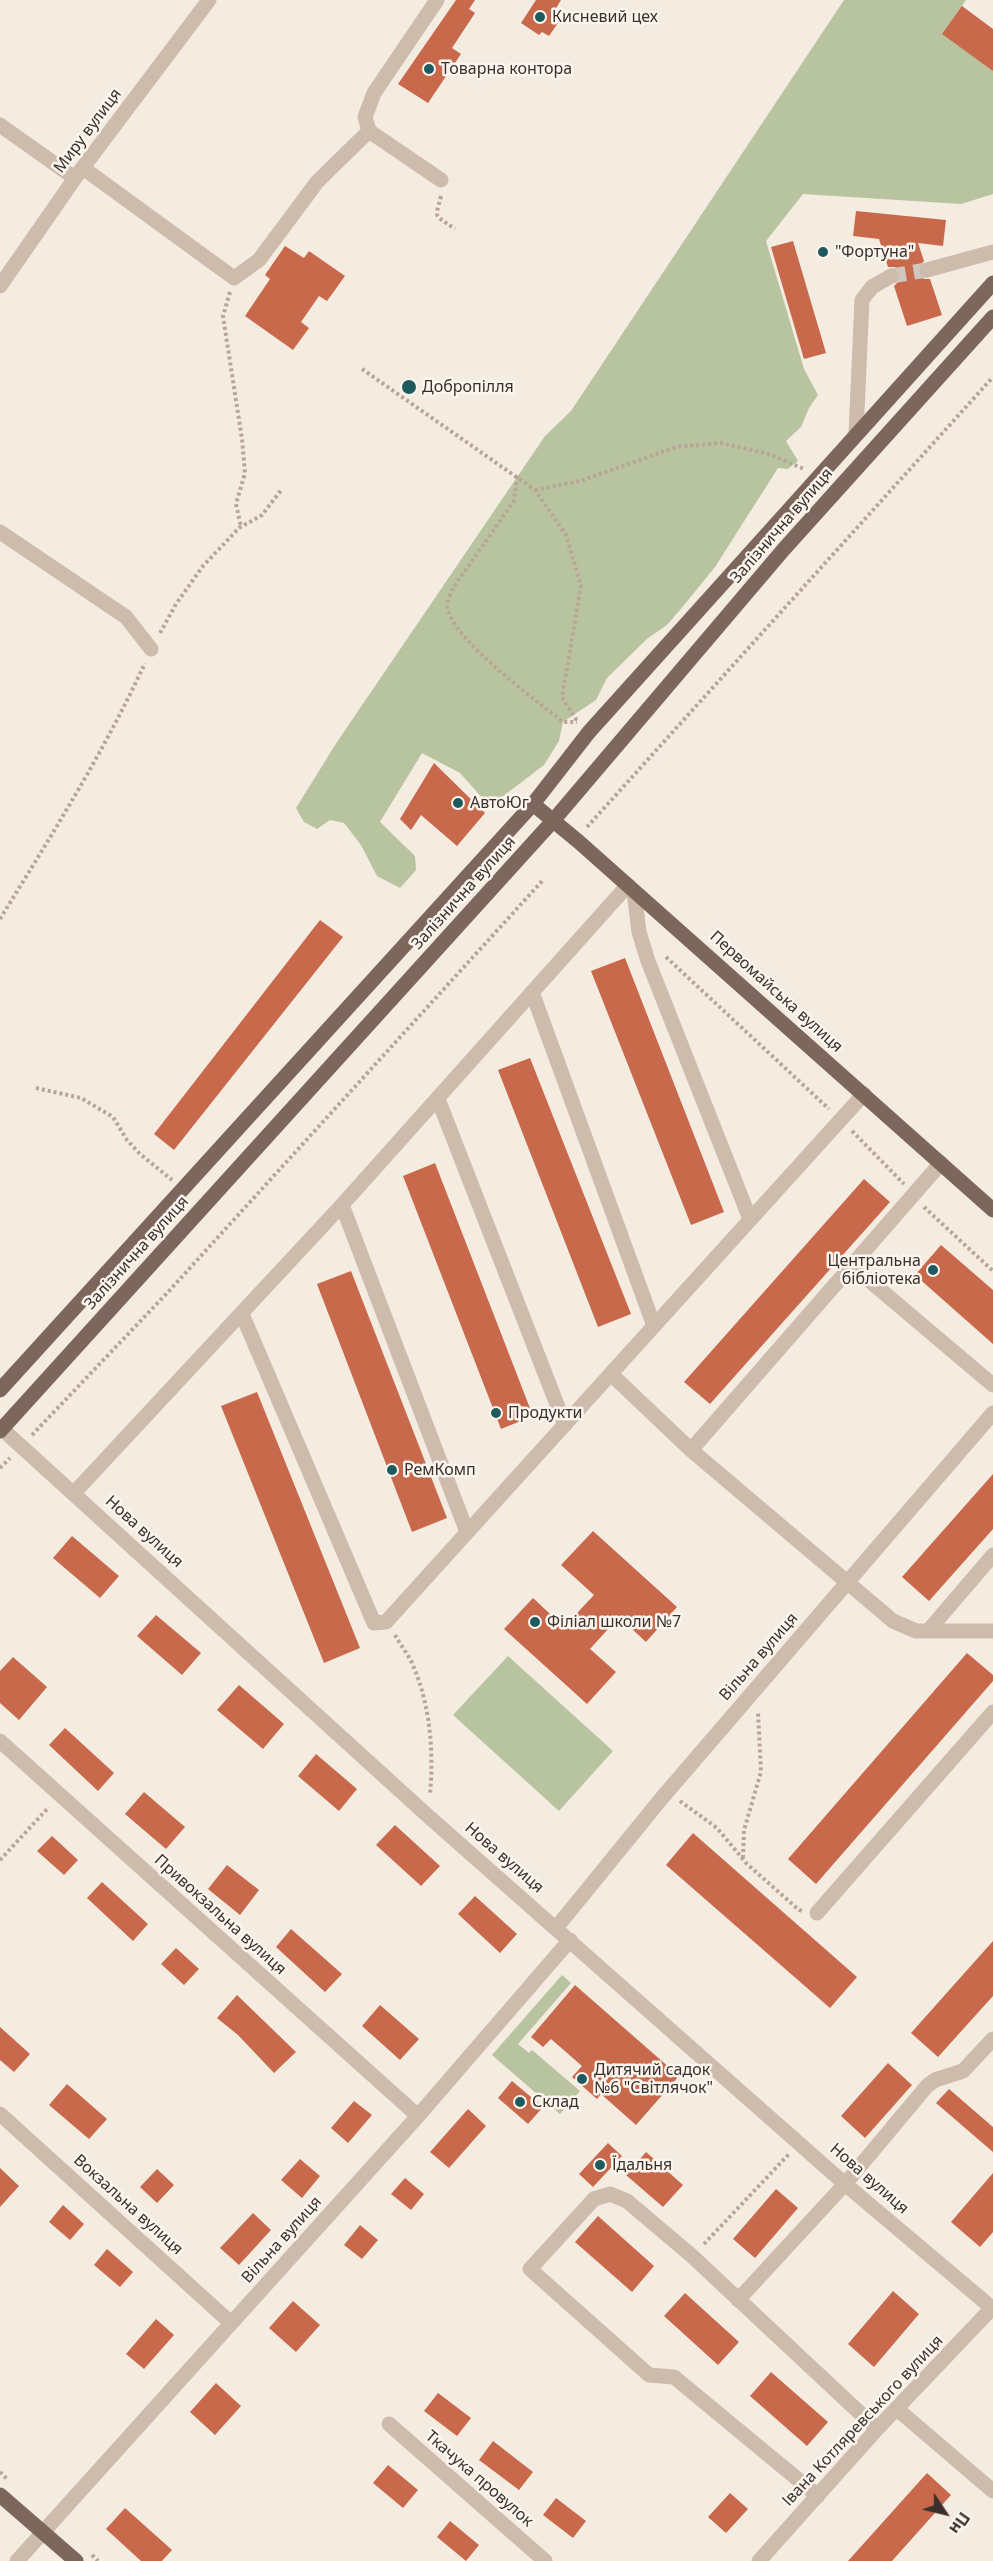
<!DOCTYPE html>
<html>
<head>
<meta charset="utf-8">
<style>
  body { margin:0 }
  #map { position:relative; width:993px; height:2561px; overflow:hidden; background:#f4ebe1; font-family:"Noto Sans",sans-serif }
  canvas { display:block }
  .north { position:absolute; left:915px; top:2483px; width:60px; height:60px; -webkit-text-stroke:4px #fbf5ee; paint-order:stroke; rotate:125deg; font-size:16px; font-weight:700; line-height:24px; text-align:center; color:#3b302b }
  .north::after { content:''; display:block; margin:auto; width:21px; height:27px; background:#3b302b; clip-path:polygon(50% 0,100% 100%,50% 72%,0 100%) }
</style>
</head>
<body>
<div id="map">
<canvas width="993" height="2561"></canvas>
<div class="north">Пн</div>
</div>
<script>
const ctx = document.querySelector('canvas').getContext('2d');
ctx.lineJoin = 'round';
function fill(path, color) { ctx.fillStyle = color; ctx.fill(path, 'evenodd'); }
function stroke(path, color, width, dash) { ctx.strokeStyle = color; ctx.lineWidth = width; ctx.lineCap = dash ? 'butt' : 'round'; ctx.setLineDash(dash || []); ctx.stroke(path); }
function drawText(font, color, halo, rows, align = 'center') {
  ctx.font = font + ' "Noto Sans",sans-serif'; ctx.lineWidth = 5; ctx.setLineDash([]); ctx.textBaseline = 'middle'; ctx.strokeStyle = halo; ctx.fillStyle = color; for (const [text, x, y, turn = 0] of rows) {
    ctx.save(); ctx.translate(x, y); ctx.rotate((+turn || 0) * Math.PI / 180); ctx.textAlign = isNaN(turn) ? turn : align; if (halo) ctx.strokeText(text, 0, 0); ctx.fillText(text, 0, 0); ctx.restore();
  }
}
fill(new Path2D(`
  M844 0H966L962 6 993 71V194L961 204 803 194 766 241 804 369 818 395 809 408 801 427 786 441 798 461 788 469 778 468 715 567 685 604 667 625 648 638 607 678 596 700 563 722 559 741 544 765 498 800 485 801 460 773 422 753 380 822 415 856 416 870 400 888 377 876 361 845 344 823 330 820 317 829 304 822 296 808 337 742 545 436 571 411Z
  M508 1656 613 1751 559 1811 453 1715Z
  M562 1975 571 1983 518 2044 529 2053 532 2050 580 2091 560 2114 492 2055Z`), '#b8c4a0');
fill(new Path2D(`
  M456 0H475L469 9 475 13 452 48 461 54 428 103 398 84Z
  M536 0H561L552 15 560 20 549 36 542 32 539 35 521 23Z
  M962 6 993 29V71L942 34Z
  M856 211 946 220 943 246 918 243 924 261 918 267V273L924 279H930L942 315 907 326 894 286 900 280V272L895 267H888L879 239 853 236Z
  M793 241 826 353 804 359 771 247Z
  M285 246 304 258 309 251 345 276 327 301 319 296 301 322 309 328 293 350 245 316 270 279 265 275Z
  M434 763 485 813 457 846 421 815 411 830 400 819Z
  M320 920 343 937 174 1150 154 1134Z
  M625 958 724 1212 691 1225 591 971Z
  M530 1058 631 1314 598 1327 498 1070Z
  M435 1163 533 1416 501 1429 403 1176Z
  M864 1179 890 1202 710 1404 684 1382Z
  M941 1245 993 1290V1344L915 1275Z
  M351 1271 447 1518 412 1532 317 1284Z
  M257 1392 360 1648 324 1663 221 1406Z
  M993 1474V1529L929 1601 902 1577Z
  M593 1531 677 1607 646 1642 619 1617 590 1649 616 1672 587 1704 504 1629 533 1598 564 1627 594 1595 561 1565Z
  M72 1536 119 1576 100 1598 53 1558Z
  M156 1615 201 1653 182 1675 137 1636Z
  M967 1653 993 1675V1681L816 1884 788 1859Z
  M13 1657 47 1687 19 1720 0 1703V1671Z
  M239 1685 284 1724 263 1749 217 1710Z
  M65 1728 114 1773 98 1791 49 1745Z
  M316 1754 357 1789 339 1811 298 1776Z
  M144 1792 185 1827 166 1849 125 1814Z
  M395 1825 440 1866 421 1886 376 1845Z
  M693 1833 857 1977 830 2008 666 1865Z
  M52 1836 78 1860 64 1875 37 1851Z
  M227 1865 259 1890 240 1915 208 1889Z
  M102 1882 148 1924 133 1941 87 1898Z
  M475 1896 517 1934 500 1953 458 1914Z
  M291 1929 342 1974 325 1992 276 1947Z
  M993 1941V1996L938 2057 911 2033Z
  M176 1948 199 1969 184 1985 161 1964Z
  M575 1985 679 2076 636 2125 601 2094 597 2099 572 2077 582 2066 551 2039 543 2047 531 2037Z
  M237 1995 296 2052 274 2073 238 2035 217 2018Z
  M380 2005 419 2039 400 2060 362 2026Z
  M0 2027 30 2054 14 2072 0 2060Z
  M888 2063 912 2085 865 2138 841 2116Z
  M512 2081 543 2107 528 2124 498 2098Z
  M67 2084 107 2119 89 2139 49 2105Z
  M949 2089 993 2127V2152L936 2103Z
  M354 2101 372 2115 348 2143 331 2128Z
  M468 2109 486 2126 449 2168 430 2152Z
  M608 2143 622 2156 593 2187 579 2174Z
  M646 2152 683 2185 663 2207 626 2175Z
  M300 2159 320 2176 302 2198 281 2180Z
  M0 2168 19 2186 0 2207Z
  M157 2169 174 2185 157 2203 140 2187Z
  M993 2173V2232L980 2247 951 2222Z
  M405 2178 424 2194 411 2210 391 2194Z
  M776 2189 798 2208 755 2258 733 2239Z
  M63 2205 84 2224 70 2240 49 2222Z
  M253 2213 271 2230 239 2265 220 2248Z
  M598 2216 654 2266 632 2292 575 2242Z
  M360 2225 378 2240 362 2259 344 2245Z
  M107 2249 133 2272 120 2287 94 2265Z
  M893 2291 919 2314 874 2367 848 2344Z
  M685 2293 739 2342 718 2365 664 2316Z
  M293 2301 320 2325 296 2352 269 2328Z
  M156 2319 174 2335 144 2369 126 2354Z
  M771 2372 828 2422 807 2446 750 2396Z
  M216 2383 241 2406 215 2435 190 2412Z
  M438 2393 471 2418 457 2436 424 2411Z
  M493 2441 533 2472 519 2490 479 2460Z
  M388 2465 418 2490 403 2508 373 2483Z
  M927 2473 951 2495 892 2561H848Z
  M730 2493 748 2509 726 2533 708 2517Z
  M556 2498 586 2521 573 2538 543 2515Z
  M125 2508 172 2550 162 2561H141L106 2529Z
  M450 2521 479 2545 466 2561 437 2537Z`), '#c8694b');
stroke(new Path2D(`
  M891 276 927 270`), '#cfc6bd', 15, [15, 8]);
stroke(new Path2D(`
  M441 196C435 221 433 213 455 229
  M230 292 223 316 242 439 245 473 236 504 241 527
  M362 369 535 490 566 535 581 586 562 697 577 721
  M517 476 514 501 453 588C451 593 447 601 447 606 450 638 537 701 563 722H577
  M535 490 580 481 676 447 721 443 769 454 804 469
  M160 633 176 604 203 566 239 528 262 515 282 489
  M587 827 993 377
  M0 919C51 836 104 752 145 663
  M666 957 829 1109
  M36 1088 81 1098 113 1117 127 1140 140 1154 172 1180
  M852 1131 904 1184
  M924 1207 993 1271
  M32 1435 169 1291 544 879
  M0 1468 10 1458
  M395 1635C400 1644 407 1653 412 1663 430 1704 434 1750 430 1794
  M680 1801 717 1828 747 1864 799 1910 803 1911
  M743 1858 744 1830 761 1772 758 1712
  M0 1860 49 1807
  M704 2244 789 2154
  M0 2472 8 2480
  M92 2555 98 2561`), '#b9a596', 4, [3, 3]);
stroke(new Path2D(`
  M0 125 75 178
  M369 131 365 117 374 93 437 0
  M83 168 234 278 259 260 317 182 369 131 441 180
  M927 270 993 252
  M0 286 75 178 209 0
  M856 434 862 300 872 287 891 276
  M0 532 126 617 151 649
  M634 891 639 932 648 961 750 1219
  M532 992 654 1326
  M438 1099 565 1425
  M342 1205 467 1532
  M851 1265 993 1385
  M242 1314 374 1623 386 1622 864 1094
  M611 1374 691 1450 893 1621 916 1631H993
  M0 1427 428 1816 845 2184 992 2308
  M691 1450 941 1163
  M74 1493 342 1205 628 885
  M928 1631 993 1555
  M0 1741 418 2116
  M817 1913 993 1712
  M556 1928 661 1799 993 1413
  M0 2114 231 2323
  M738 2300 845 2184 927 2086 935 2080 963 2071 993 2039
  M897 2409 993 2491
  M389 2424 545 2561
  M818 2496 674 2377 649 2375 530 2269 594 2199 610 2194 627 2201 692 2256 877 2429
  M17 2561 418 2116 570 1940
  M759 2561 877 2429 993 2307`), '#cdbbac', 15);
stroke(new Path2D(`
  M533 804 579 842 993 1210
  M0 1390 533 804 589 732 993 283
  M0 1431 552 822 784 549 993 317
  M0 2495 76 2561`), '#7d675c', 15);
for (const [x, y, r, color] of [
  [540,17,6,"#1f5a5e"],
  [429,69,6,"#1f5a5e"],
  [823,252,6,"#1f5a5e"],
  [409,387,8,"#1f5a5e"],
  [458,803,6,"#1f5a5e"],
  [933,1270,6,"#1f5a5e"],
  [496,1413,6,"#1f5a5e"],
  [392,1470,6,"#1f5a5e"],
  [535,1622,6,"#1f5a5e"],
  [582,2079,6,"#1f5a5e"],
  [520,2102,6,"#1f5a5e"],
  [600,2165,6,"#1f5a5e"]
]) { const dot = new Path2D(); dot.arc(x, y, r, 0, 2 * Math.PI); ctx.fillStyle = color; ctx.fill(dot); stroke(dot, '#fbf5ee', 2); }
drawText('16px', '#3b302b', '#fbf5ee', [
  ["Кисневий цех",552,17],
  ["Товарна контора",441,69],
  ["\"Фортуна\"",835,252],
  ["Добропілля",422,387],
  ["АвтоЮг",470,803],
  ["Центральна",921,1261,"right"],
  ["бібліотека",921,1279,"right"],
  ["Продукти",508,1413],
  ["РемКомп",404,1470],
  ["Філіал школи №7",547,1622],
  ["Дитячий садок",594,2070],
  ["№6 \"Світлячок\"",594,2088],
  ["Склад",532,2102],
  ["Їдальня",612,2165]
], 'left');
drawText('16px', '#3b302b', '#fbf5ee', [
  ["Миру вулиця",88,131,-53],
  ["Залізнична вулиця",782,526,-49],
  ["Залізнична вулиця",464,893,-48],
  ["Первомайська вулиця",776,992,42],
  ["Залізнична вулиця",137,1253,-48],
  ["Нова вулиця",144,1532,42],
  ["Вільна вулиця",759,1657,-49],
  ["Нова вулиця",504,1858,41],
  ["Привокзальна вулиця",220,1915,42],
  ["Нова вулиця",869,2179,41],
  ["Вокзальна вулиця",128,2205,42],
  ["Вільна вулиця",282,2240,-48],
  ["Івана Котляревського вулиця",863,2421,-47],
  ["Ткачука провулок",479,2479,41]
]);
</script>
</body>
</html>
